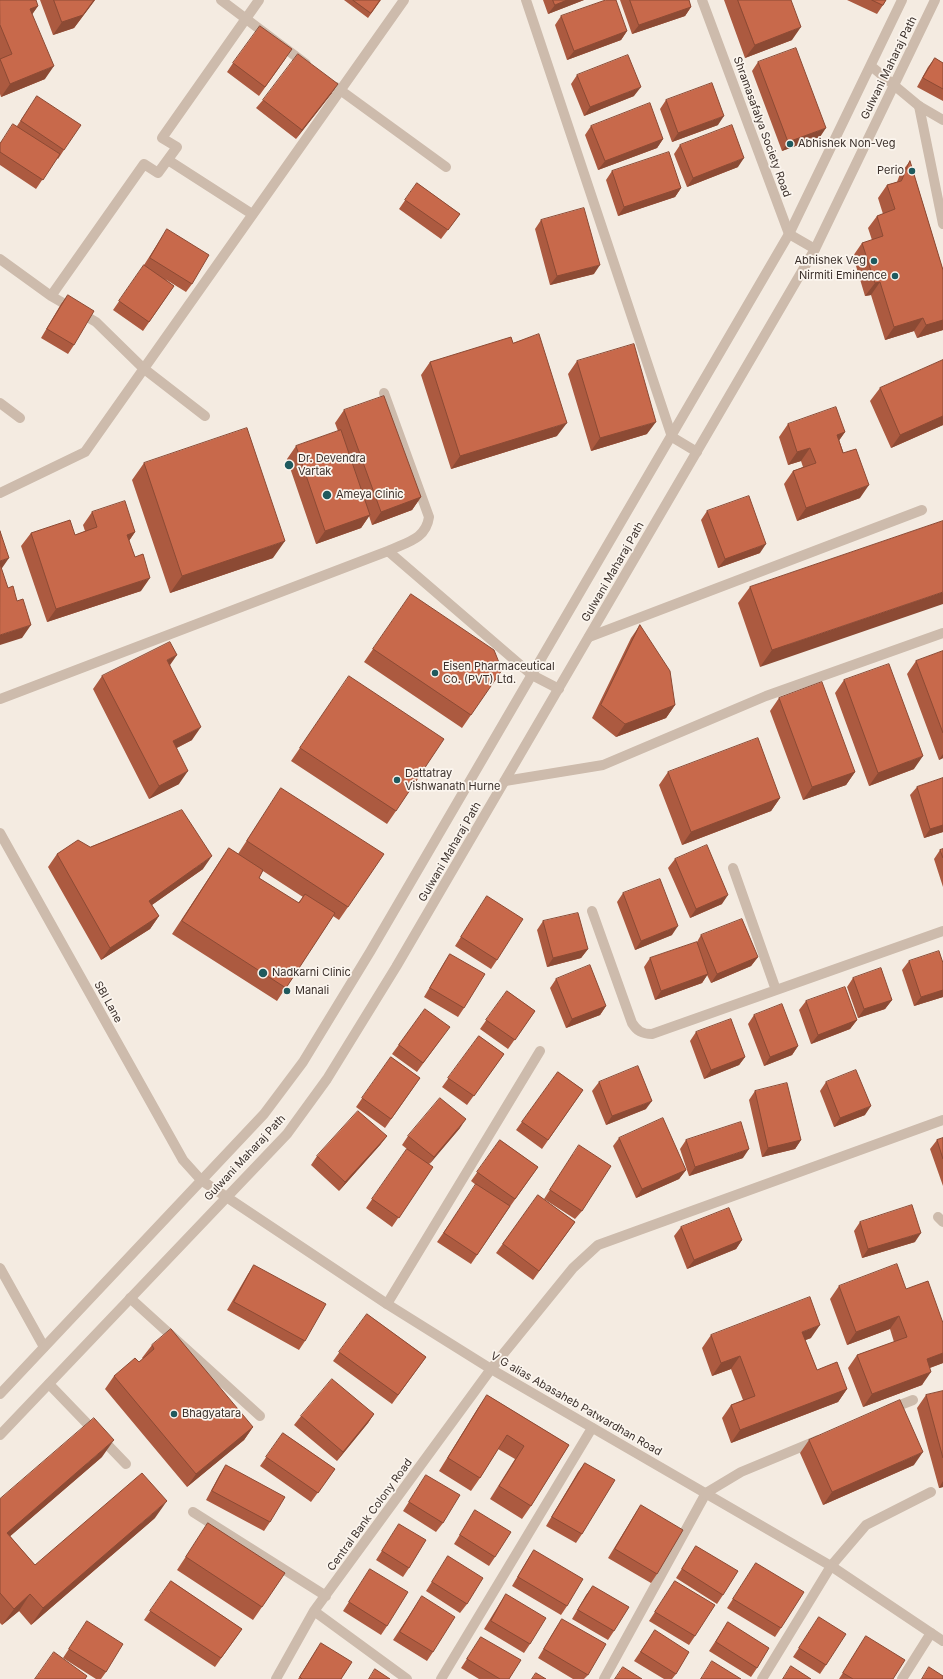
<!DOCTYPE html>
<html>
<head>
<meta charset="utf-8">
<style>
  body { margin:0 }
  canvas { display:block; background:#f4ebe1 }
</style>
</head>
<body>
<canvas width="943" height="1679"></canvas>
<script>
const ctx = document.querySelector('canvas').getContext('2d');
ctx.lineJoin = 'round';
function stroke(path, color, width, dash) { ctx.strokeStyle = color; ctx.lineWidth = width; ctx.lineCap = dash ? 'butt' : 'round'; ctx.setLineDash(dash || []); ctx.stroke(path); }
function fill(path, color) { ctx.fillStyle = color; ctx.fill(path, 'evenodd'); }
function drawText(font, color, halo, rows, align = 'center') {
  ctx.font = font + ' Inter,sans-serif'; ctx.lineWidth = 3.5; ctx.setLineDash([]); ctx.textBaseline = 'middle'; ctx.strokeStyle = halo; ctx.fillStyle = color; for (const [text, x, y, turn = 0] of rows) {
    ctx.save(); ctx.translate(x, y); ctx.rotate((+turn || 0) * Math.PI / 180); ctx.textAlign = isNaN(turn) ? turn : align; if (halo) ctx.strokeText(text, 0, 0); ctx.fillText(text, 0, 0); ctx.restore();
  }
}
stroke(new Path2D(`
  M919 106 943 224
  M589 637 922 510
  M733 868 776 990
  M592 911 632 1023C637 1031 642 1034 652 1034L943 931
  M0 1268 44 1347
  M49 1384 126 1464
  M890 1409 913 1400
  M706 1493 741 1472 818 1440
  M831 1566 866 1525 931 1492`), '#cdbbac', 10);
stroke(new Path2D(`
  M221 0 306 64
  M526 0 672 437 697 452
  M702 0 789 234 815 249
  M336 87 446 167
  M168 160 252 214
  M0 259 51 296 96 322 143 368 205 416
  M51 296 144 164 158 173 177 147 162 138 259 0
  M384 393 429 517C426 539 407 542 388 551
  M0 403 20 418
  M0 493 85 452 404 0
  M0 699 388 551 532 675 559 689
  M505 781 603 765 766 696 943 633
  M0 833 183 1160 201 1180
  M938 1217 943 1222
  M130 1298 260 1416
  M387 1304 540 1051
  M193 1512 326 1596
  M314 1611 407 1679
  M276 1679 314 1611 491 1369 573 1268 598 1245 943 1120
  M441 1679 592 1428
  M604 1679 706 1493
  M762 1679 831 1566
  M902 1679 931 1633`), '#cdbbac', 10);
stroke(new Path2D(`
  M871 66 919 106 943 120
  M201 1180 387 1304 491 1369 831 1566 943 1641
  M0 1394 264 1114 303 1062 370 952 789 234 902 0
  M0 1435 287 1134 327 1079 396 967 815 249 935 0`), '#cdbbac', 10);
fill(new Path2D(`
  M0 0 38 6 32 14 45 79 1 97 0 94Z
  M40 0H95L74 28 53 35Z
  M344 0H381L368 18Z
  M543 0H584L548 14Z
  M620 0H689L691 7 685 16 632 34Z
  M724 0H791L792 40 745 58Z
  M847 0H886L883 5 877 14Z
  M561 16 627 31 621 40 567 60 555 25Z
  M286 58 259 96 227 72 233 63Z
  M935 58 943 63V101L917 87 928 67Z
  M758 62 820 137 782 151 752 71Z
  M577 75 634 96 584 116 571 84Z
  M332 93 296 139 256 108 263 100Z
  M37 96 64 150 58 159 57 158 36 189 0 165V143L17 126Z
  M666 100 718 125 672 142 660 109Z
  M591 126 663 139 657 148 598 170 585 135Z
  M680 145 738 167 687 187 674 154Z
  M910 161 943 270V330L917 338 914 331 885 340 871 295 865 296 853 256 862 243 872 240 868 228 877 216 883 214 878 198 887 185 897 182 900 174Z
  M612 171 681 188 675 197 618 216 606 180Z
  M417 183 460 214 441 239 399 209Z
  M541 220 594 274 550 285 535 229Z
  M167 229 192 284 186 292 165 279 174 286 143 331 113 310 144 265Z
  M68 295 74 345 68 354 41 338 61 304Z
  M513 343 557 436 451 469 421 375 430 362Z
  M943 360V425L891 448 870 401 880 388Z
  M577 361 647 434 591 451 568 374Z
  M344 410 421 497 412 510 372 525 369 516 361 528 316 544 287 459 296 446 338 431 335 423Z
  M788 424 845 432 839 440 860 498 797 521 784 484 793 471 803 467 801 461 788 465 779 437Z
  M144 463 273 558 170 593 132 480Z
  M707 511 760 553 718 568 701 520Z
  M92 512 135 532 129 541 135 557 141 591 47 622 21 546 31 533 75 535 85 531 83 525Z
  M943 521 760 667 738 603 750 587Z
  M411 594 471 715 462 728 364 662Z
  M640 625 675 705 666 718 616 737 592 718 631 638Z
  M943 651V758L939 760 907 674 916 661Z
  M170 665 192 740 177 748 179 784 149 799 93 689 102 676Z
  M844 680 914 769 869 786 835 693Z
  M340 689 396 811 387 824 291 761Z
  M779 698 855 772 846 785 803 800 770 711Z
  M668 772 780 798 771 811 682 845 659 785Z
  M943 778V832L924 838 910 795 917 787Z
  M281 788 348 907 339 920 333 916 277 1001 172 934 220 861 229 848 238 854ZM263 871 303 897 298 903 259 878Z
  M90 847 203 869 152 905 159 916 150 929 101 960 48 867 57 854Z
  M943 849V887L934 859 940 850Z
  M675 859 722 904 690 918 668 868Z
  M623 893 672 935 635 950 617 902Z
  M487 896 497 960 491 969 455 946Z
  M543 921 588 949 581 958 547 967 537 930Z
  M701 935 758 957 751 966 711 983 707 975 702 983 655 1000 644 967 650 958 697 942Z
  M450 954 464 1008 458 1017 424 997 444 963Z
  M909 961 943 963V997L914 1006 902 970Z
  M853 978 892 1000 885 1009 858 1018 847 987Z
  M556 979 606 1006 600 1015 566 1028 550 988Z
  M507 991 535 1011 508 1049 480 1029Z
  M806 1001 857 1020 850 1029 811 1044 799 1010Z
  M425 1009 443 1036 417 1072 392 1054Z
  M754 1015 798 1046 792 1055 764 1066 748 1024Z
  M696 1032 745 1057 739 1065 704 1079 690 1041Z
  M479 1036 504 1054 467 1105 442 1087Z
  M391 1057 420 1078 385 1128 356 1107Z
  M558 1072 583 1090 542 1149 516 1130Z
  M599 1082 646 1109 606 1125 592 1091Z
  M826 1082 865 1115 834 1127 820 1091Z
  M755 1091 801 1140 795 1149 762 1157 749 1100Z
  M460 1128 429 1164 433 1167 392 1227 366 1208 407 1149 402 1145 408 1136Z
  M387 1136 380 1145 339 1191 311 1165 317 1156Z
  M619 1138 686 1170 679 1179 636 1198 613 1146Z
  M943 1138V1186L930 1149 937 1140Z
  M500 1140 538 1167 509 1208 471 1264 437 1242 476 1185 471 1181Z
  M686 1140 743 1158 689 1176 680 1149Z
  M573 1154 582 1211 575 1219 544 1199Z
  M538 1195 575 1222 533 1280 496 1253Z
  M860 1222 915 1242 862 1258 854 1231Z
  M681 1227 742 1240 736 1249 687 1269 674 1236Z
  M254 1265 305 1341 299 1350 227 1310 248 1274Z
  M839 1286 943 1323V1363L930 1368 922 1385 863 1407 848 1368 857 1355 894 1342 890 1329 847 1345 830 1299Z
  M367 1314 426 1357 392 1404 333 1361Z
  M711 1335 811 1338 805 1340 817 1370 847 1389 838 1402 731 1443 722 1418 731 1405 743 1400 731 1369 712 1376 702 1348Z
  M152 1345 253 1427 244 1440 187 1487 105 1389 114 1376 139 1362 143 1359 142 1358Z
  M943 1391V1487L939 1488 917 1408 926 1395Z
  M487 1395 569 1445 531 1506 522 1519 490 1499 515 1459 498 1449 480 1478 471 1491 439 1471 478 1408Z
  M374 1414 368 1423 337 1461 294 1425 301 1416Z
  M283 1433 335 1469 311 1502 260 1466Z
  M809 1440 914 1465 823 1505 800 1453Z
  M102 1457 10 1536 35 1565 155 1518 31 1625 19 1611 2 1625 0 1623V1499Z
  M585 1463 582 1534 576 1543 546 1526 578 1472Z
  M226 1465 270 1522 264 1531 206 1500 220 1474Z
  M426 1475 443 1523 436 1532 403 1511Z
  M641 1505 657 1574 651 1583 608 1558 635 1514Z
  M475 1510 495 1557 489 1566 454 1544Z
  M208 1523 262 1607 253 1620 177 1570Z
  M399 1524 409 1568 403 1577 376 1560Z
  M696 1546 723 1595 717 1604 676 1578Z
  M534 1550 567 1606 561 1615 512 1586 528 1559Z
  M448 1556 467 1604 460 1613 426 1591Z
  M756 1563 781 1628 775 1637 727 1608Z
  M370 1569 387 1626 381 1635 343 1611Z
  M171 1581 242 1629 215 1667 144 1620Z
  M675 1581 695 1636 689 1645 649 1621Z
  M593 1586 614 1631 608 1640 572 1619 586 1595Z
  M506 1594 530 1644 524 1653 484 1629 500 1603Z
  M422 1596 433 1652 427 1661 393 1640Z
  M819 1617 826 1665 820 1674 793 1657Z
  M562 1619 588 1675 584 1679H573L538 1658 556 1628Z
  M87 1621 106 1672 101 1679H96L63 1658Z
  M728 1622 757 1668 751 1677 709 1651Z
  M655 1630 676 1674 672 1679H664L634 1661Z
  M866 1636 893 1679H839L860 1645Z
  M481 1637 509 1679H479L461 1668Z
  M321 1643 341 1679H298L315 1652Z`), '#ac5a40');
fill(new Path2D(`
  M94 0H95L74 28 53 35 62 22Z
  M567 0H584L548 14 555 5Z
  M38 6 29 19 30 9Z
  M691 7 685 16 632 34 639 25Z
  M801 27 792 40 745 58 755 45Z
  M627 31 621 40 567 60 574 51Z
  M54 66 45 79 1 97 10 84Z
  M338 84 332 93 296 139 302 130Z
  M641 87 634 96 584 116 590 107Z
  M724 116 718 125 672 142 678 133Z
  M826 128 820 137 782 151 788 142Z
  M663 139 657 148 598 170 605 161Z
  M744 158 738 167 687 187 693 178Z
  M681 188 675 197 618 216 624 207Z
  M600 265 594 274 550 285 557 276Z
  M880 282 871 295 865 296 875 283Z
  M923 318 914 331 885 340 894 327Z
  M943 320V330L917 338 926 325Z
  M943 416V425L891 448 900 435Z
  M656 422 647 434 591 451 600 438Z
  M567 423 557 436 451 469 460 456Z
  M845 432 836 445 837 435Z
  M810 448 801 461 788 465 797 452Z
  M869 485 860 498 797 521 806 508Z
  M421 497 412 510 372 525 381 512Z
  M370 515 361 528 316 544 325 531Z
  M135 532 126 545 127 535Z
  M285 541 273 558 170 593 182 576Z
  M766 544 760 553 718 568 725 559Z
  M9 558 0 571V561Z
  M150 578 141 591 47 622 56 609Z
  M943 592V604L760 667 772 650Z
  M31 625 22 638 0 645V635Z
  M177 655 168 668 167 660Z
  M675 705 666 718 616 737 625 724Z
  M201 727 192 740 164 754 173 741Z
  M943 754V758L939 760Z
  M923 756 914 769 869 786 878 773Z
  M188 771 179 784 149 799 159 786Z
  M855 772 846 785 803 800 812 787Z
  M780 798 771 811 682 845 691 832Z
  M943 825V832L924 838 930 829Z
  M212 856 203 869 139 914 149 901Z
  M728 895 722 904 690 918 696 909Z
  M159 916 150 929 101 960 110 948Z
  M678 926 672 935 635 950 641 941Z
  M588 949 581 958 547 967 553 958Z
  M758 957 751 966 711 983 717 974Z
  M708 974 702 983 655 1000 661 991Z
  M943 990V997L914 1006 921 997Z
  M892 1000 885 1009 858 1018 864 1009Z
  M606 1006 600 1015 566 1028 572 1019Z
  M857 1020 850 1029 811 1044 818 1035Z
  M798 1046 792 1055 764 1066 770 1057Z
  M745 1057 739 1065 704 1079 711 1070Z
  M652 1101 646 1109 606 1125 612 1116Z
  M871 1106 865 1115 834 1127 840 1118Z
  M466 1119 460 1128 428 1166 434 1157Z
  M387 1136 380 1145 339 1191 345 1182Z
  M801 1140 795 1149 762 1157 768 1148Z
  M749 1149 743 1158 689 1176 695 1167Z
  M686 1170 679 1179 636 1198 642 1189Z
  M921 1233 915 1242 862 1258 868 1249Z
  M742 1240 736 1249 687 1269 694 1260Z
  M899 1316 890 1329 847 1345 856 1332Z
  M820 1325 811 1338 793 1345 802 1332Z
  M943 1353V1363L918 1372 927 1359Z
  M740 1356 731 1369 712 1376 721 1363Z
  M931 1372 922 1385 863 1407 872 1394Z
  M847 1389 838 1402 731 1443 740 1430Z
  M374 1414 368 1423 337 1461 343 1452Z
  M253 1427 244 1440 187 1487 196 1474Z
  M114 1440 102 1457 0 1545 7 1533Z
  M923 1452 914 1465 823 1505 832 1492Z
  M943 1481V1487L939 1488Z
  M167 1501 155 1518 31 1625 43 1608Z
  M30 1594 19 1611 2 1625 14 1609Z`), '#8c4a34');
const building = new Path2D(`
  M0 0H36L38 6 30 9 54 66 10 84 0 59 12 54 0 25Z
  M54 0H94L83 15 62 22Z
  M353 0H380L371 13Z
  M553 0H567L555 5Z
  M606 0H616L627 31 574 51 561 16Z
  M630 0H689L691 7 639 25Z
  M738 0H791L801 27 755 45Z
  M872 0H886L883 5Z
  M260 26 292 49 265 87 233 63Z
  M796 48 826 128 788 142 758 62Z
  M298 54 338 84 302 130 263 100Z
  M628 55 641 87 590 107 577 75Z
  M935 58 943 63V89L923 78Z
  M712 83 724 116 678 133 666 100Z
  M37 96 81 125 64 150 21 121Z
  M650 103 663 139 605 161 591 126Z
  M13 124 60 154 43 180 0 152V144Z
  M732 125 744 158 693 178 680 145Z
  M669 152 681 188 624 207 612 171Z
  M910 161 943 270V320L926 325 923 318 894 327 880 282 875 283 862 243 883 236 877 216 895 209 887 185 901 181Z
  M417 183 460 214 448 230 405 200Z
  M584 208 600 265 557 276 541 220Z
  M167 229 209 255 192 284 150 258Z
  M144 265 174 286 149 322 119 301Z
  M68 295 94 311 74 345 47 329Z
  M539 334 567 423 460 456 430 362 511 337 513 343Z
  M634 344 656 422 600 438 577 361Z
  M943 360V416L900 435 880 388Z
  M384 396 421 497 381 512 344 410Z
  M836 407 845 432 837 435 843 453 856 449 869 485 806 508 793 471 816 463 810 448 797 452 788 424Z
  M247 428 285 541 182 576 144 463Z
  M341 430 370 515 325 531 296 446Z
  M749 496 766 544 725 559 707 511Z
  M125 501 135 532 127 535 135 557 143 554 150 578 56 609 31 533 70 520 75 535 97 527 92 512Z
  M943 521V592L772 650 750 587Z
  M0 531 9 558 0 561Z
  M0 564 8 588 13 586 17 601 23 599 31 625 0 635Z
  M411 594 494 650 502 670 471 715 373 649Z
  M640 625 670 671 675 705 625 724 601 705Z
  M170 642 177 655 167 660 201 727 173 741 188 771 159 786 102 676Z
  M943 651V733L916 661Z
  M889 664 923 756 878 773 844 680Z
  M349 676 444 739 396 811 300 748Z
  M822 682 855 772 812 787 779 698Z
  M758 738 780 798 691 832 668 772Z
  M943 778V825L930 829 917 787Z
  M281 788 384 854 348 907 247 841Z
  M182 810 212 856 149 901 159 916 110 948 57 854 78 840 90 847Z
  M707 845 728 895 696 909 675 859Z
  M229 848 263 870 259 878 299 903 305 894 335 913 286 988 182 921Z
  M943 849V858L940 850Z
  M660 879 678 926 641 941 623 893Z
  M487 896 523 919 497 960 461 937Z
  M578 913 588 949 553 958 543 921Z
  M742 919 758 957 717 974 701 935Z
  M697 942 708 974 661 991 650 958Z
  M939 951 943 963V990L921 997 909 961Z
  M450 954 485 974 464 1008 430 988Z
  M590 965 606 1006 572 1019 556 979Z
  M881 968 892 1000 864 1009 853 978Z
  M845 987 857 1020 818 1035 806 1001Z
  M507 991 535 1011 515 1040 486 1020Z
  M782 1004 798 1046 770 1057 754 1015Z
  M425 1009 450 1027 423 1063 399 1045Z
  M731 1019 745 1057 711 1070 696 1032Z
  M479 1036 504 1054 474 1096 448 1078Z
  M391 1057 420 1078 391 1119 362 1098Z
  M638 1066 652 1101 612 1116 599 1082Z
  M856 1070 871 1106 840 1118 826 1082Z
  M558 1072 583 1090 548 1140 522 1122Z
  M787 1083 801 1140 768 1148 755 1091Z
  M440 1098 466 1119 434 1157 408 1136Z
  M358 1111 387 1136 345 1182 317 1156Z
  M663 1118 686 1170 642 1189 619 1138Z
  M741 1122 749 1149 695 1167 686 1140Z
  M943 1138V1159L937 1140Z
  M500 1140 538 1167 515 1199 477 1172Z
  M579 1145 611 1166 582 1211 550 1190Z
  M407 1149 433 1167 399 1218 372 1199Z
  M476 1184 510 1206 477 1255 444 1233Z
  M538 1195 575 1222 539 1271 503 1244Z
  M912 1205 921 1233 868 1249 860 1222Z
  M729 1208 742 1240 694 1260 681 1227Z
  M897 1264 906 1289 928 1281 943 1323V1353L927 1359 931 1372 872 1394 857 1355 907 1337 899 1316 856 1332 839 1286Z
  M254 1265 326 1304 305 1341 234 1302Z
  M810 1297 820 1325 802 1332 817 1370 837 1362 847 1389 740 1430 731 1405 755 1396 740 1356 721 1363 711 1335Z
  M367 1314 426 1357 398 1395 339 1352Z
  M171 1329 253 1427 196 1474 114 1376 135 1358 139 1362 154 1349 152 1345Z
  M332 1379 374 1414 343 1452 301 1416Z
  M943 1391V1458L926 1395Z
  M487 1395 569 1445 531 1506 499 1486 524 1446 507 1435 480 1478 448 1458Z
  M900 1400 923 1452 832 1492 809 1440Z
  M94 1418 114 1440 7 1533 35 1565 142 1473 167 1501 43 1608 30 1594 14 1609 0 1593V1499Z
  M283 1433 335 1469 318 1493 266 1457Z
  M585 1463 615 1480 582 1534 552 1517Z
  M226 1465 285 1497 270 1522 212 1491Z
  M426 1475 460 1495 443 1523 409 1502Z
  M641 1505 683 1530 657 1574 615 1549Z
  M475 1510 511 1532 495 1557 460 1535Z
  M208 1523 285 1573 262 1607 186 1557Z
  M399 1524 426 1540 409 1568 382 1551Z
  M696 1546 738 1571 723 1595 682 1569Z
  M534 1550 583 1579 567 1606 518 1577Z
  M448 1556 483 1578 467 1604 432 1582Z
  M756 1563 804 1592 781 1628 733 1599Z
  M370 1569 408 1592 387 1626 349 1602Z
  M171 1581 242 1629 221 1658 150 1611Z
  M675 1581 715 1605 695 1636 655 1612Z
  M593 1586 629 1607 614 1631 578 1610Z
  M506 1594 546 1618 530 1644 491 1621Z
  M422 1596 455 1617 433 1652 400 1632Z
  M819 1617 846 1634 826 1665 799 1648Z
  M562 1619 606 1644 588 1675 544 1649Z
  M87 1621 123 1644 106 1672 69 1649Z
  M728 1622 769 1648 757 1668 716 1642Z
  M655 1630 689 1652 676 1674 641 1652Z
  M866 1636 905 1660 893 1679H853L843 1673Z
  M481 1637 521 1660 509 1679H500L467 1659Z
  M321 1643 352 1662 341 1679H302L300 1677Z
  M54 1652 87 1676 85 1679H35Z
  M712 1661 741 1679H701Z
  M791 1666 811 1679H783Z
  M623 1667 642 1679H615Z
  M929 1667 943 1676V1679H922Z
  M375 1669 390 1679H369Z
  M536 1673 546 1679H532Z`);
fill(building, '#c8694b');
stroke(building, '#8c4a34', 1);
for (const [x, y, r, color] of [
  [790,144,4,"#1f5a5e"],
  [912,171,4,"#1f5a5e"],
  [874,261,4,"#1f5a5e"],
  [895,276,4,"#1f5a5e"],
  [289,465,5,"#1f5a5e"],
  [327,495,5,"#1f5a5e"],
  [435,673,4,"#1f5a5e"],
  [397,780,4,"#1f5a5e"],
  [263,973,5,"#1f5a5e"],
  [287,991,4,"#1f5a5e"],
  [174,1414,4,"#1f5a5e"]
]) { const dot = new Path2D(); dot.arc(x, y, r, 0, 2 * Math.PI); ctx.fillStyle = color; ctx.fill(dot); stroke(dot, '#fbf5ee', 1.5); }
drawText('11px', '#3b302b', '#fbf5ee', [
  ["Gulwani Maharaj Path",889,68,-64],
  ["Shramasafalya Society Road",762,127,70],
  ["Gulwani Maharaj Path",613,572,-60],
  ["Gulwani Maharaj Path",450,852,-60],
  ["SBI Lane",108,1002,61],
  ["Gulwani Maharaj Path",245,1158,-47],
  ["V G alias Abasaheb Patwardhan Road",576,1404,30],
  ["Central Bank Colony Road",370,1515,-54]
]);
drawText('11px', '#3b302b', '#fbf5ee', [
  ["Abhishek Non-Veg",798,144],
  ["Perio",904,171,"right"],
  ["Abhishek Veg",866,261,"right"],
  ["Nirmiti Eminence",887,276,"right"],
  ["Dr. Devendra",298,459],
  ["Vartak",298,472],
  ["Ameya Clinic",336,495],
  ["Eisen Pharmaceutical",443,667],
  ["Co. (PVT) Ltd.",443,680],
  ["Dattatray",405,774],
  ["Vishwanath Hurne",405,787],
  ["Nadkarni Clinic",272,973],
  ["Manali",295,991],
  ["Bhagyatara",182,1414]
], 'left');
</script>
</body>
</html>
